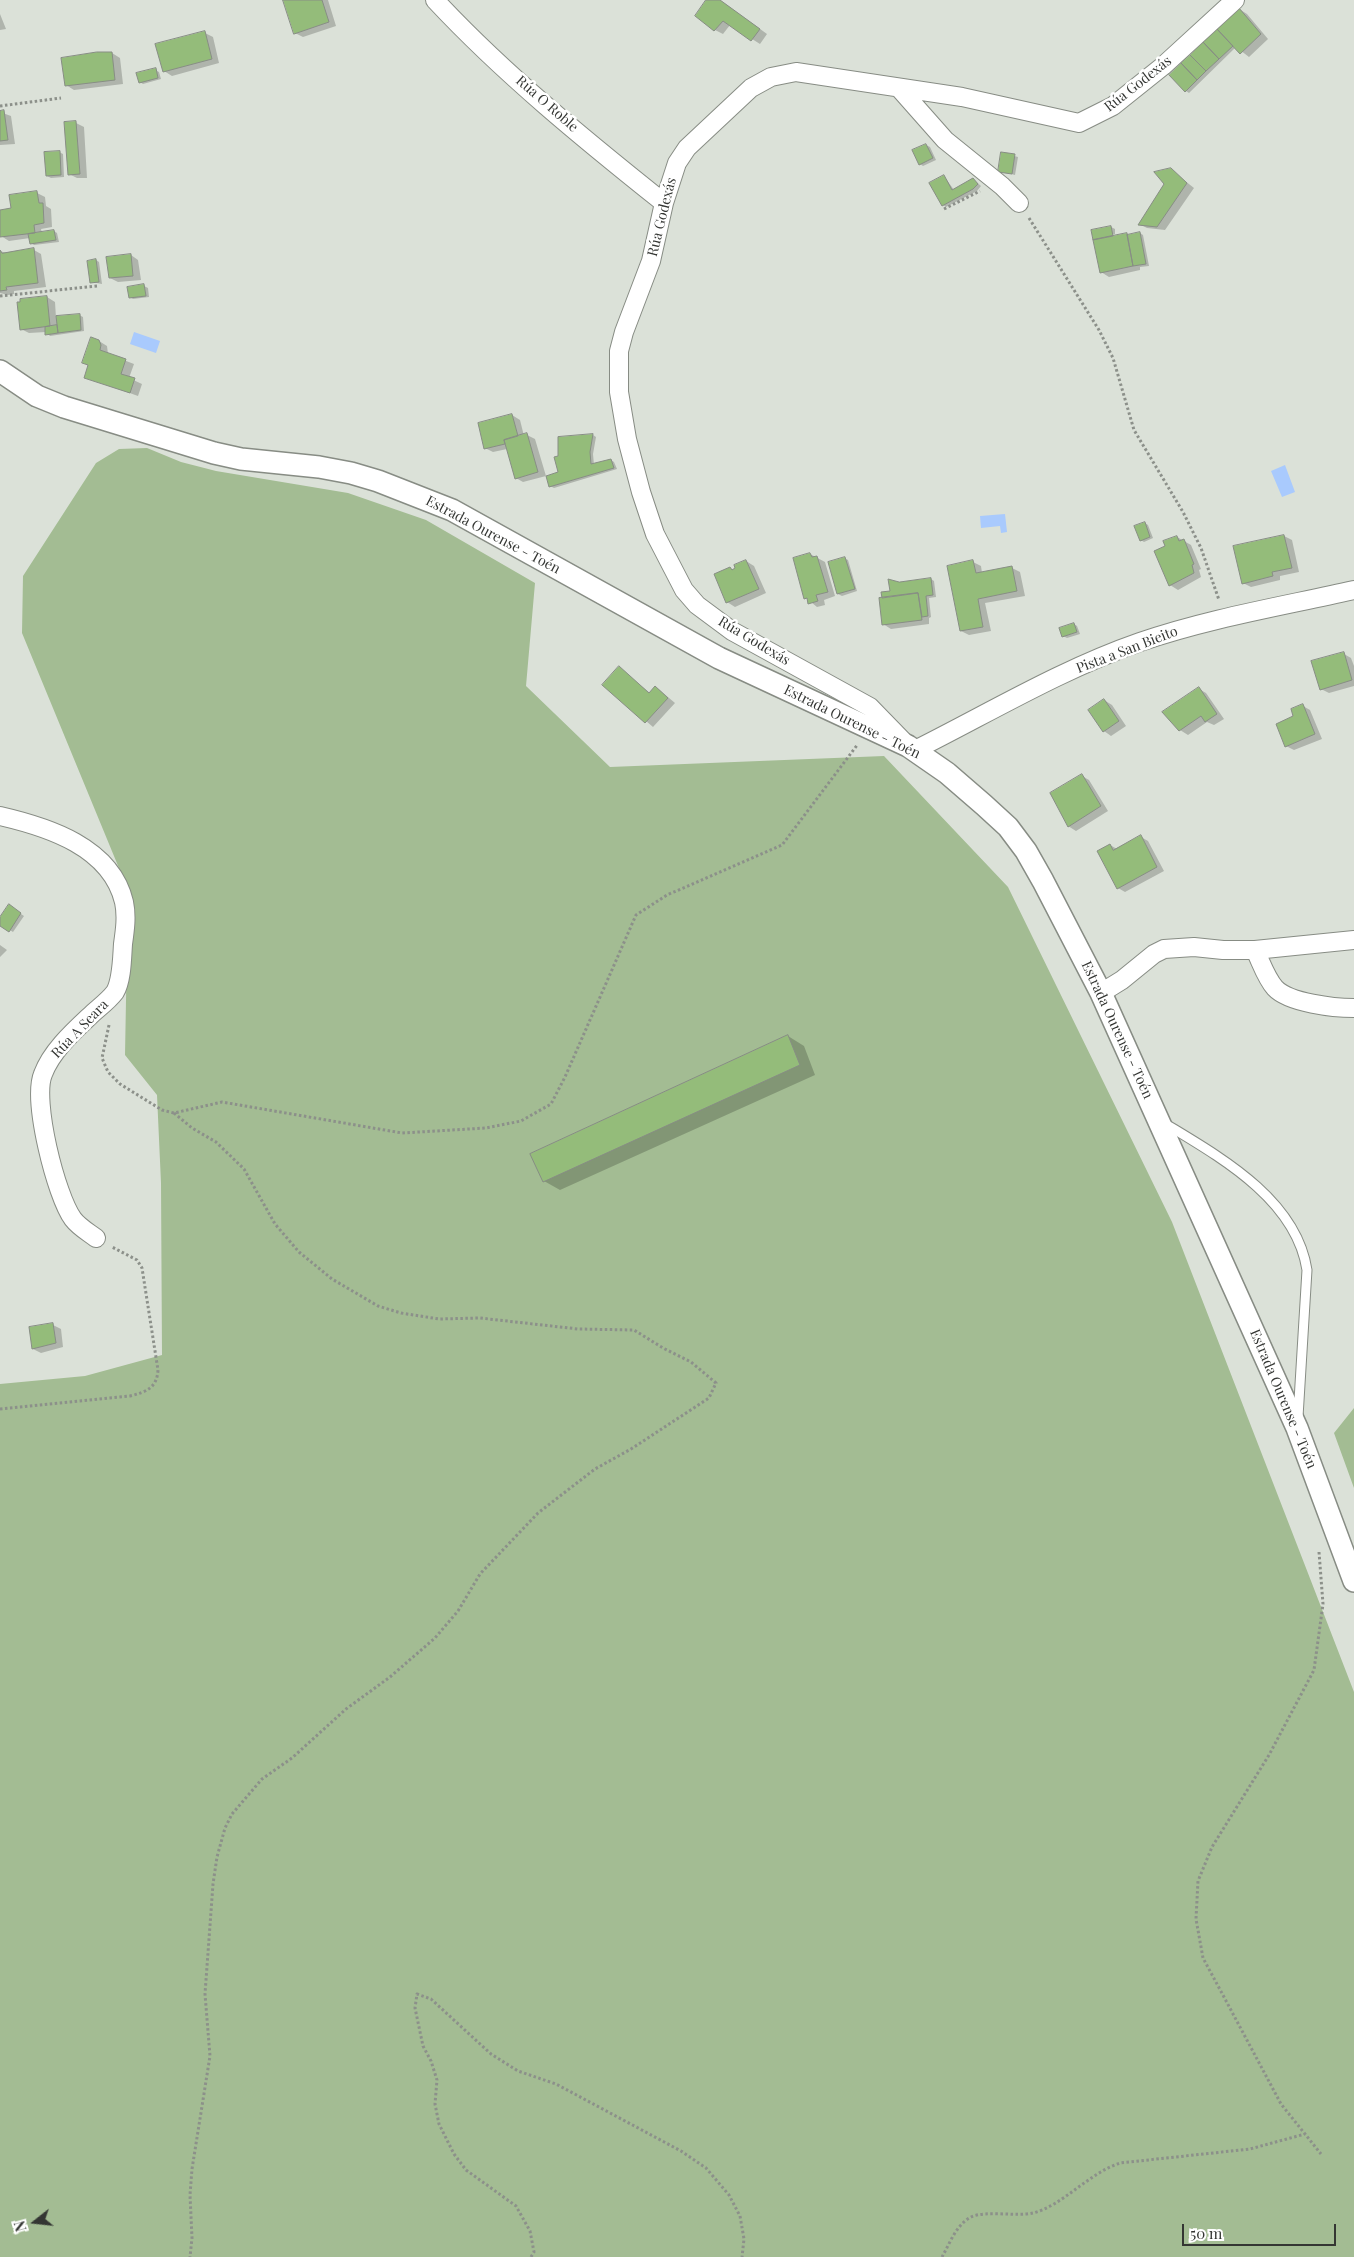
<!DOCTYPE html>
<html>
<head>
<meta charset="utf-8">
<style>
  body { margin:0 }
  #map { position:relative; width:1354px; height:2257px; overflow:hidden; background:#dbe1d8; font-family:"Playfair Display",serif }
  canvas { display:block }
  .north { position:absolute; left:10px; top:2197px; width:50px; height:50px; -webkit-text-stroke:4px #fff; paint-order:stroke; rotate:254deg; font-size:14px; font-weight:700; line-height:20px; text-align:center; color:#343633 }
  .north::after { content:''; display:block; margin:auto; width:18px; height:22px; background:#343633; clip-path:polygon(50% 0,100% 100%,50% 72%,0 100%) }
  .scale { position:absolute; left:1182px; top:2224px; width:154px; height:22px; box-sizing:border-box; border:2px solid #343633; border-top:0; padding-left:6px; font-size:15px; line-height:18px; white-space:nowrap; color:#343633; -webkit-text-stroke:4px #fff; paint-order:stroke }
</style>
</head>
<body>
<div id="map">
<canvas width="1354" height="2257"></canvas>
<div class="north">N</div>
<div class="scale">50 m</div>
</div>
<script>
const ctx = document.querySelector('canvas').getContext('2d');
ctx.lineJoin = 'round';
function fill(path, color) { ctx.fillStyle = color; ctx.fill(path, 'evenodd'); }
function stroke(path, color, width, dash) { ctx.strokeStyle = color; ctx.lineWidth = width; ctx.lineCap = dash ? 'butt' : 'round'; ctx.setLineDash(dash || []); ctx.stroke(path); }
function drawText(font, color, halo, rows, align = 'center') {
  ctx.font = font + ' "Playfair Display",serif'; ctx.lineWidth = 5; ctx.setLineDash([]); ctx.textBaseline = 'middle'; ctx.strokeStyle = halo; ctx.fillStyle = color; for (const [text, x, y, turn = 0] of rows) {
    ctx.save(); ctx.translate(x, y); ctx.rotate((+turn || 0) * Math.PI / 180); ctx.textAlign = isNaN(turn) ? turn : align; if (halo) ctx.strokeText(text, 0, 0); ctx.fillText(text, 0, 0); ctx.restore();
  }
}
fill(new Path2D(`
  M147 448 181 462 216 471 348 493 426 520 535 583 526 686 610 767 884 756 1008 887 1172 1222 1354 1692V2257H0V1384L85 1376 162 1355 161 1183 157 1095 125 1055 128 890 22 633 23 576 96 463 119 449Z
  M1354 1408V1488L1334 1433Z`), '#a3bc93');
fill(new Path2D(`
  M134 332 160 341 156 353 130 344Z
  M1285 465 1295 492 1282 497 1271 471Z
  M1005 514 1007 532 1001 533 1000 526 981 528 980 516Z`), '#a9cafd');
fill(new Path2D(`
  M284 0H328L336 26 303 37 295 33Z
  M708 0H720L767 34 760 44 730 25 723 34 715 30Z
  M1239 9 1247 14 1268 39 1249 57 1236 47 1189 93 1186 91Z
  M0 14 6 29 0 30Z
  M205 33 213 37 219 63 172 76 164 71Z
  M112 53 120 58 123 84 74 90 66 85Z
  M155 70 159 72 161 79 143 84 140 82Z
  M0 112 11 116 15 144 0 145Z
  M76 123 84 127 87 178H77L69 174Z
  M926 145 930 147 936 160 923 166 920 164Z
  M59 152 63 154 64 177 51 178 47 176Z
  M1002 153 1018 157 1015 175 999 171Z
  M1170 169 1194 188 1165 230 1147 228 1139 224 1165 183Z
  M944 176 954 190 973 179 981 186 977 191 946 207 943 205Z
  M37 193 45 197 46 206 51 209 52 227 41 229 42 233 54 231 57 233 59 242 34 245 31 243 30 238 9 241 1 236 0 211 13 209Z
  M1111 227 1115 229V234L1096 238V240L1140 233 1143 235 1149 266 1140 267V270L1109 277 1101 272 1093 231Z
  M34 250 41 254 46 287 14 291V294L8 295 0 293V251L6 253Z
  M131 255 138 260 141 280 118 282 110 278Z
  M96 260 99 262 102 284 91 282Z
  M144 286 148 288 149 297 133 299 130 297Z
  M47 297 55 302 56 318 79 315 83 317 84 331 50 336 46 332 29 333 21 329 22 303Z
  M99 341 107 346 108 354 134 364 129 378 142 384 138 396 85 377 89 366 84 363Z
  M512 415 520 420 524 436 527 435 535 439 546 476 523 482 516 478 507 449 493 452 485 448Z
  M593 435 596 437 593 454 594 465 611 460 614 462 617 469 554 488 550 486 560 473 559 438Z
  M1145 523 1148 525 1153 538 1144 542 1141 540Z
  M1284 536 1292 540 1299 572 1280 576V580L1251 587 1243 583Z
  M1177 537 1191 545 1201 569 1199 570 1201 577 1178 590 1170 585 1156 552 1167 547Z
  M810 554 825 562 835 596 824 600 825 605 817 607 806 598Z
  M844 558 848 560 857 591 842 596 838 594Z
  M746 561 754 566 766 593 735 607 727 602 730 568 734 570Z
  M973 562 981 566 982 573 1012 568 1020 572 1025 596 985 603 991 631 969 635 961 631Z
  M931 579 934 581 936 597 929 598 931 617 929 618V624L891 629 883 624 898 583Z
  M1074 624 1077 626 1080 634 1067 638 1063 636Z
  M1344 654 1351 658 1354 666V686L1329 693 1321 689Z
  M619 668 650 693 656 687 675 703 653 727 604 685Z
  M1199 689 1206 693 1224 719 1214 725 1207 722 1188 735 1180 730Z
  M1104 700 1112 705 1126 726 1111 736 1104 731Z
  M1303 706 1310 710 1322 739 1294 750 1286 746 1295 717Z
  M1082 776 1089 780 1108 811 1076 831 1068 826Z
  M1141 837 1148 841 1164 871 1125 892 1118 888 1110 845 1117 849Z
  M9 906 24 916 13 932 0 924V920Z
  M0 945 7 950 0 957Z
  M788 1036 804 1046 815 1075 560 1190 544 1181Z
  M53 1325 61 1329 63 1347 41 1353 33 1349Z`), '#0003');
const building = new Path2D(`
  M283 0H322L329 22 294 34Z
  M706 0H720L760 29 751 41 723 21 714 31 695 16Z
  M1239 8 1261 34 1240 54 1217 29Z
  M1217 29 1233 46 1219 59 1203 42Z
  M205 31 212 59 163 72 155 44Z
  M1203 42 1219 59 1206 71 1190 55Z
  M97 52H112L115 80 65 86 61 58Z
  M1190 55 1206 71 1197 80 1181 63Z
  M1181 63 1197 80 1185 92 1169 75Z
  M156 68 158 78 139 83 136 73Z
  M4 110 8 140 0 141V111Z
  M76 121 80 174 68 175 64 122Z
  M926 144 933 158 919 165 912 150Z
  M60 151 61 175 46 176 44 152Z
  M1001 152 1015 154 1012 174 998 172Z
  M1171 168 1187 183 1157 227 1138 225 1164 184 1154 172Z
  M944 175 952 190 973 178 978 184 973 189 942 206 929 183Z
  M37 191 39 203H43L44 223 34 225 35 233 0 237V210L11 208 9 195Z
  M1111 226 1113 236 1093 240 1091 230Z
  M54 230 56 240 30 244 28 234Z
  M1140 232 1146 264 1133 266 1127 235Z
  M1127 233 1133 266 1100 273 1093 240Z
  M34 248 38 283 6 287 7 290 0 291V250L2 253Z
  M131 254 133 276 109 278 106 257Z
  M96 259 99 282 90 283 87 261Z
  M144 284 146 296 129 298 127 287Z
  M47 296 50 326 20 330 17 302H20V299Z
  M80 314 81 330 58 333 56 316Z
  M57 325 58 333 45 335V327Z
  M91 337 99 340 101 345 100 350 126 359 121 374 135 378 130 393 84 378 88 365 82 363Z
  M512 414 518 436 504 440 505 444 484 449 478 423Z
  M527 433 538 472 515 479 504 440Z
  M593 434 590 452 591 464 611 459 614 468 549 487 546 476 558 472 554 457 558 456V437Z
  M1145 522 1150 537 1140 541 1134 526Z
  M1284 535 1292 568 1272 572 1273 576 1242 584 1233 546Z
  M1177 536 1179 541 1184 539 1194 564 1192 565 1194 573 1169 586 1154 551 1165 546 1163 541Z
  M810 553 812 557 817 556 828 592 816 595 818 601 808 604 807 598 804 599 793 558Z
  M845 557 855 589 837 594 828 562Z
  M746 560 759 589 726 603 714 574 730 567 732 570 735 568 734 565Z
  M973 560 976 573 1012 566 1017 591 978 599 983 627 960 631 947 566Z
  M931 578 933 595 926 596 928 616 922 617 918 593 882 598 881 592 890 591 888 579 899 582Z
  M918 593 922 620 882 625 879 598Z
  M1074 623 1077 632 1062 637 1059 628Z
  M1344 652 1352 680 1320 690 1311 661Z
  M619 666 649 693 655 686 668 698 645 723 602 685Z
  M1199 687 1217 714 1205 722 1201 716 1179 731 1162 712Z
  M1104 699 1119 721 1103 732 1088 710Z
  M1303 704 1315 734 1285 747 1276 724 1293 716 1291 709Z
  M1082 774 1101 806 1068 827 1050 793Z
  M1141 835 1157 867 1117 889 1097 851 1110 844 1113 850Z
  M9 904 21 913 9 932 0 926V917Z
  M788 1035 800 1065 543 1182 530 1154Z
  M53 1323 56 1343 32 1349 29 1327Z`);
fill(building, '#94bc7a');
stroke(building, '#878d84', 1);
const service = new Path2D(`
  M1164 1123C1220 1157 1296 1199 1307 1270L1298 1417`);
const minor = new Path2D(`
  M435 0C504 74 585 140 664 203
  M899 88 945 140 1002 186 1019 203
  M906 744 870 707 732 631 697 605 684 590 655 534 641 492 627 439 619 392V351L624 332 651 261 664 203 677 163 687 148 751 88 771 77 796 72 962 97 1079 123 1113 106 1163 66 1235 0
  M915 750C989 713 1062 669 1140 642 1210 618 1283 606 1354 590
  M0 816C48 827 111 847 124 902 127 916 125 930 123 944 122 958 122 980 115 992 109 1000 101 1006 93 1013 75 1030 52 1050 43 1074 32 1100 56 1196 73 1219 79 1227 88 1232 96 1238
  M1255 950C1261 962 1266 978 1275 988 1289 1003 1334 1008 1354 1008
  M1101 993 1122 980 1154 954 1164 949 1194 947 1223 950H1255L1354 940`);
const tertiary = new Path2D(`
  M0 371 37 396 64 407 214 453 241 459 319 467 351 473 378 481 452 510 719 658 908 746 947 773 984 805 1008 827 1026 851 1043 881 1101 993 1297 1428 1354 1581`);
stroke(service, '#878c84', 11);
stroke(minor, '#878c84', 20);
stroke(tertiary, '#878c84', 24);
stroke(new Path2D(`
  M0 106 61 98
  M944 209 980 191
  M1029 218 1099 330 1113 358 1134 430 1183 512 1201 548 1219 600
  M0 296 97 286
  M109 1025 102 1058 108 1072 120 1084 162 1110 174 1113 222 1102 402 1133 486 1128 521 1121 551 1104 565 1077 636 915 667 895 782 845 858 744
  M174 1113 192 1128 216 1142 244 1169 275 1224 299 1252 332 1279 378 1306 401 1313 439 1319 480 1318 578 1329 634 1330 663 1348 691 1362 716 1383 709 1398 631 1449 595 1469 538 1513 480 1574 458 1611 435 1638 390 1677 346 1709 292 1758 262 1779 232 1814 225 1828 217 1857 213 1884 205 1994 210 2056 192 2169 190 2195 192 2238 190 2257
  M0 1409 130 1396C146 1392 157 1388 158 1370L142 1268 137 1260 112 1247
  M1319 1552 1323 1604 1314 1670 1269 1755 1212 1847 1198 1881 1196 1919 1203 1958 1224 1997 1281 2104 1321 2154
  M531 2257 534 2252 530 2231 516 2206 466 2170 454 2154 439 2124 435 2104 437 2080 431 2061 423 2046 415 2008 417 1994 431 1999 491 2054 518 2071 556 2084 681 2151 706 2168 729 2195 740 2216 744 2239 742 2257
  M942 2257C950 2243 956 2225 971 2217 986 2210 1016 2217 1033 2213 1062 2206 1089 2173 1120 2163L1250 2149 1305 2134`), '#8c908a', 3, [2.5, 2.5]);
stroke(service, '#fff', 9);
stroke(minor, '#fff', 18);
stroke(tertiary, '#fff', 21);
drawText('14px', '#343633', '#fff', [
  ["Rúa Godexás",1138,84,-38],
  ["Rúa O Roble",547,104,41],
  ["Rúa Godexás",662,217,-76],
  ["Estrada Ourense - Toén",493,535,28],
  ["Rúa Godexás",754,641,31],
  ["Pista a San Bieito",1127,650,-21],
  ["Estrada Ourense - Toén",852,722,26],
  ["Rúa A Seara",80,1029,-46],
  ["Estrada Ourense - Toén",1117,1030,65],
  ["Estrada Ourense - Toén",1283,1399,67]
]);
</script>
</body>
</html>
